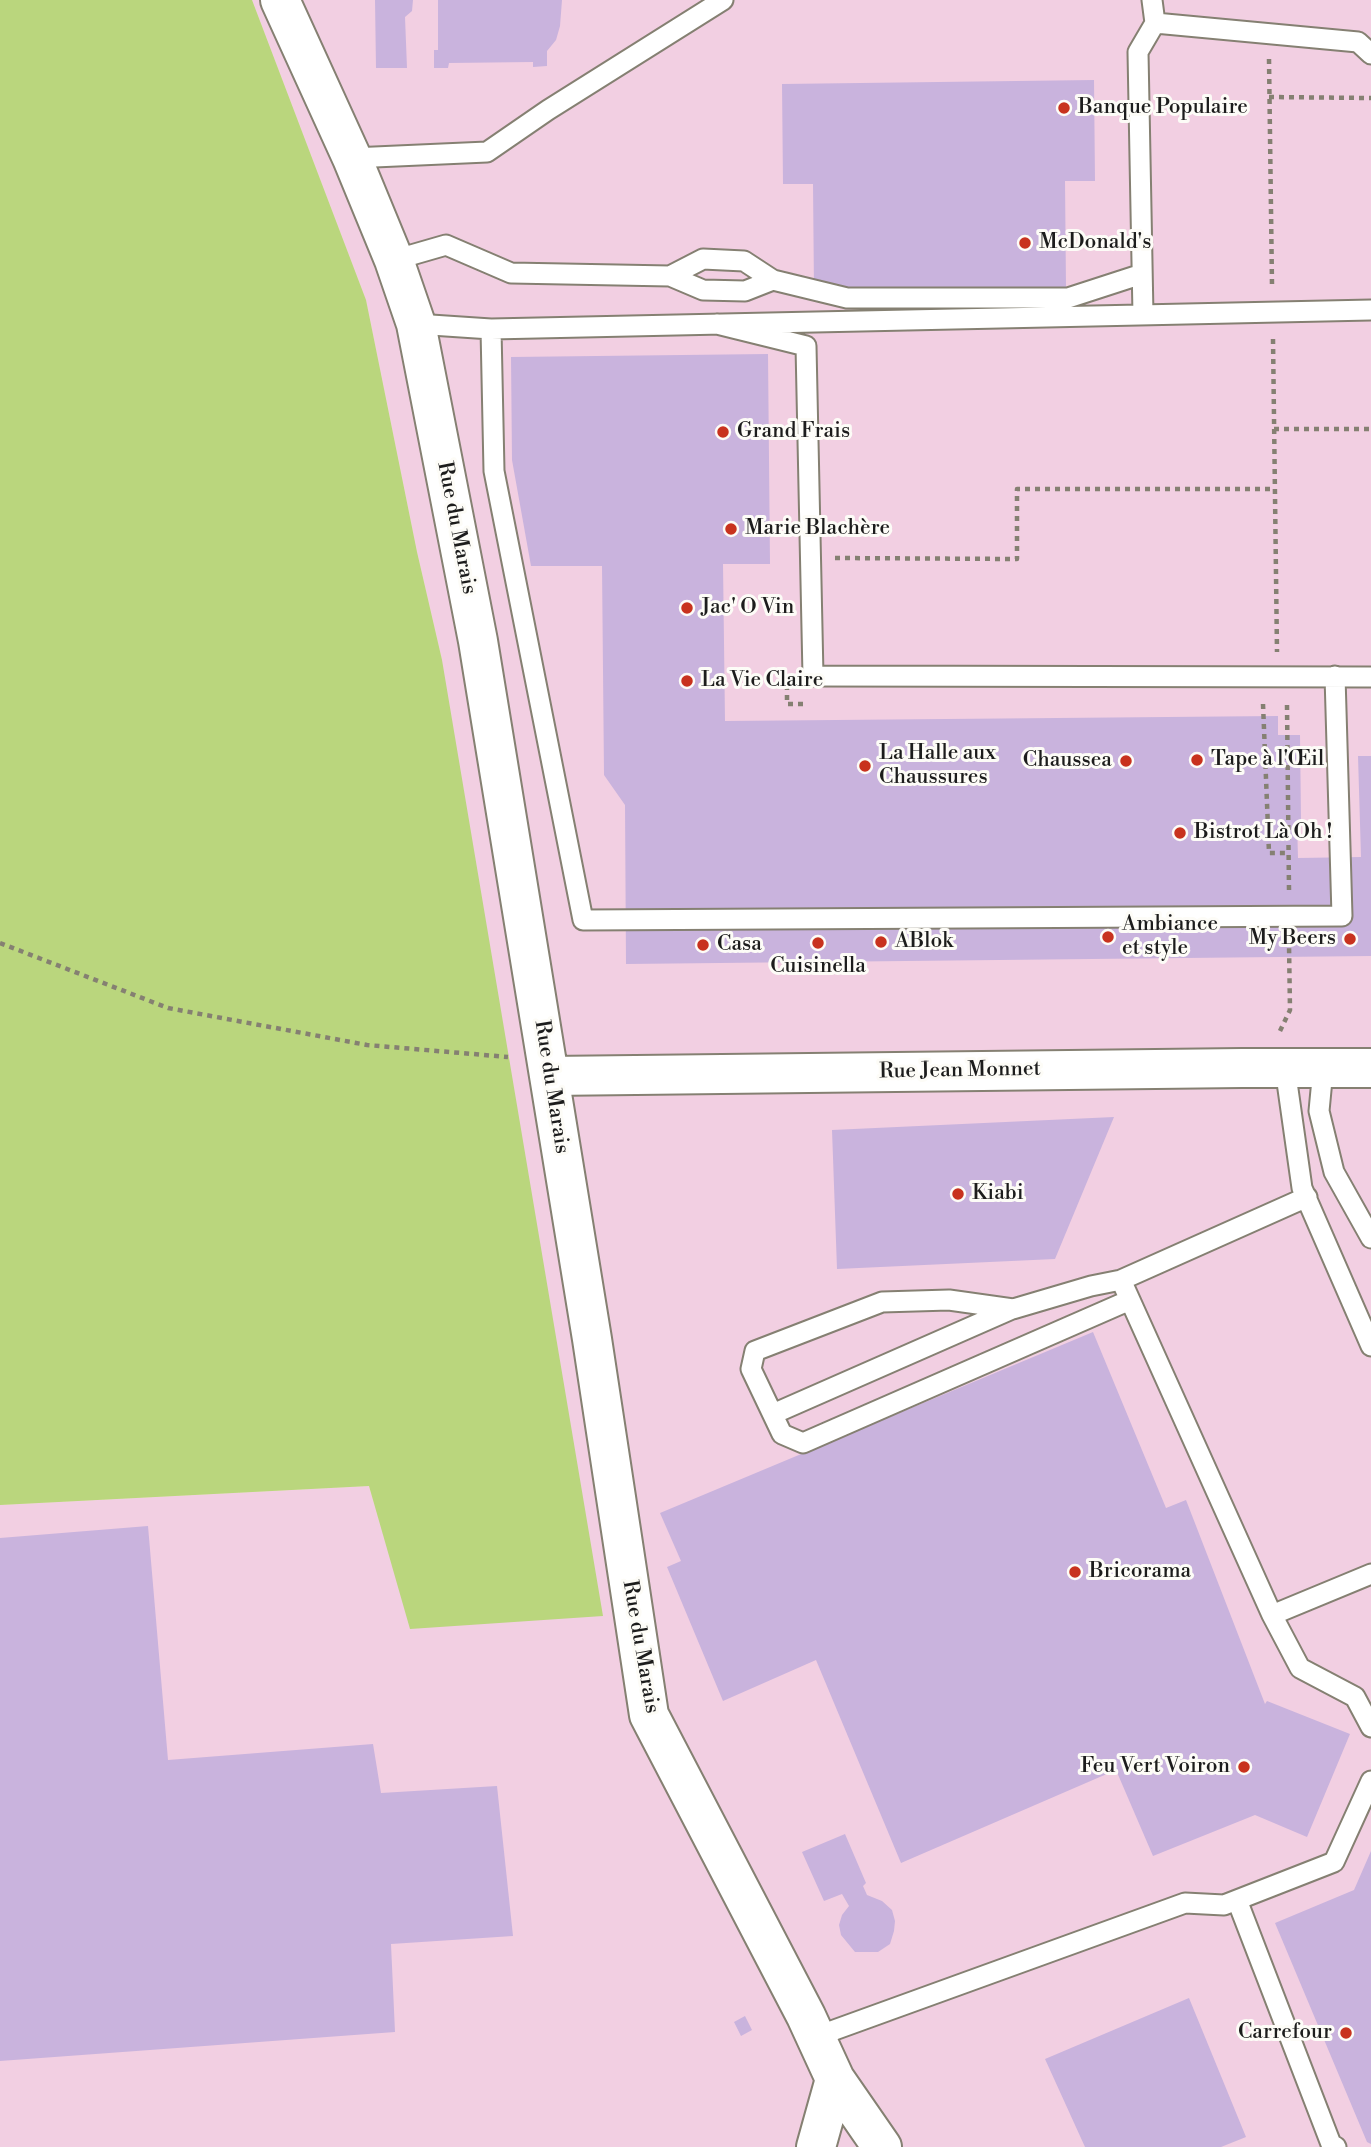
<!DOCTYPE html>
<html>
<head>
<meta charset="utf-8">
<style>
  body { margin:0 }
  canvas { display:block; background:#eee5c7 }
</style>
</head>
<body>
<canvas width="1371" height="2147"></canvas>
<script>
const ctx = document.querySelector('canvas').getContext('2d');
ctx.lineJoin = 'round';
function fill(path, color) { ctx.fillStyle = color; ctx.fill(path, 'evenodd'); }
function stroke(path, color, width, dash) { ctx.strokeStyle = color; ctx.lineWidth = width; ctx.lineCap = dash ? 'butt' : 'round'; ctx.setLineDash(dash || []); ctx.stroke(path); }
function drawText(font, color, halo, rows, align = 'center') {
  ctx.font = font + ' "Libre Bodoni",serif'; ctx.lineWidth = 6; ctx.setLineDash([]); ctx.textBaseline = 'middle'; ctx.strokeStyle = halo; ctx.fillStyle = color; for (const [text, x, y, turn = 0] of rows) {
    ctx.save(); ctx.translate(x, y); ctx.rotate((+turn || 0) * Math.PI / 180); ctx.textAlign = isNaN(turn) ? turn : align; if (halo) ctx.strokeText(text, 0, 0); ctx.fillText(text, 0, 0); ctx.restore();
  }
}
fill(new Path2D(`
  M252 0H1371V2147H0V1505L369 1486 411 1629 442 660 417 552 366 300Z`), '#f2cfe2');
fill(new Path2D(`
  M0 0H252L366 300 417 552 442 660 603 1616 410 1629 369 1486 0 1505Z`), '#bad67d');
fill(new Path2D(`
  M375 0H413L412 11 405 17 407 68H376Z
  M438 0H562L560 26 556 40 547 51V66L533 67V62L449 63 448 68H434V50H438Z
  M1094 80 1095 181H1065L1066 288 814 291 813 184H783L782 84Z
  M768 354 770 564H723L725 721 1278 716V735H1300L1301 820H1297L1298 858 1361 857 1358 756H1371V956L626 964 625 805 604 775 602 566H531L512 460 511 357Z
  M1114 1117 1055 1259 837 1269 832 1130Z
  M1093 1332 1166 1508 1186 1500 1265 1704 1267 1701 1350 1734 1307 1837 1255 1815 1153 1856 1116 1770 901 1863 816 1660 723 1701 667 1567 681 1561 660 1513Z
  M148 1526 168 1760 373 1744 381 1793 497 1786 513 1936 391 1944 395 2032 0 2061V1538Z
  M845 1834 866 1883 863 1886 867 1895 882 1901 892 1910 895 1921 894 1931 890 1944 878 1952H855L841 1935 839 1925 842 1915 849 1906 842 1894 824 1901 802 1852Z
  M1371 1851V2144L1367 2142 1275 1923 1354 1890Z
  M1189 1998 1246 2137 1221 2147H1085L1045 2059Z
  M745 2016 752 2030 741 2036 734 2022Z`), '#c9b3dd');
const service = new Path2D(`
  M1152 0 1155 23 1358 42 1371 54
  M352 158 487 152 548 110 723 0
  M394 260 446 245 511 273 670 276 703 259 744 261 773 280
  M670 276 703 290 745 291 773 280 847 298H1068L1142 274
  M1143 315 1138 52 1155 23
  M416 324 491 329 1371 310
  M717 324 806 346 813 676 1371 677
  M491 329 494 471 583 920 1342 916 1335 676
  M1285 1068 1302 1188 1371 1346
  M1323 1069 1319 1111 1334 1172 1371 1238
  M1307 1197 1121 1280 1272 1615 1371 1574
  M1121 1280 1091 1286 1013 1309 949 1300 882 1302 755 1351 751 1369 782 1434 803 1443 1130 1300
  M773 1414 1012 1309
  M1272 1615 1300 1668 1355 1697 1371 1727
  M1237 1900 1331 2144 1336 2147
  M815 2037 1185 1903 1224 1905 1334 1862 1371 1781`);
const minor = new Path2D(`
  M280 0 352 158 394 260 416 324 478 641 592 1339 649 1715 806 2016 835 2079 882 2147
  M549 1076 1242 1068H1371
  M816 2147 835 2079`);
stroke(service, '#858072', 23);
stroke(minor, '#858072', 42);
stroke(new Path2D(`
  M1269 59 1272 285
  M1269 97 1371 98
  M1273 339 1277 652
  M1274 429H1371
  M835 558 1017 559V489H1275
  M787 685V704H804
  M1263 704 1269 853H1289
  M1287 705 1289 890
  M0 943 168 1008 367 1045 508 1057
  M1280 1031 1290 1010 1289 944`), '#858072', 4.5, [5, 5]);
stroke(service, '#fff', 19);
stroke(minor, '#fff', 38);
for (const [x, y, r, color] of [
  [1064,108,7,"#c8321e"],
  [1025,243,7,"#c8321e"],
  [723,432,7,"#c8321e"],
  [731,529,7,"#c8321e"],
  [687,608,7,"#c8321e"],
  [687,681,7,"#c8321e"],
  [1197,760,7,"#c8321e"],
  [1126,761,7,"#c8321e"],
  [865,766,7,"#c8321e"],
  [1180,833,7,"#c8321e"],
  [1108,937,7,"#c8321e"],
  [1350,939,7,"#c8321e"],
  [881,942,7,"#c8321e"],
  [818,943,7,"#c8321e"],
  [703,945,7,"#c8321e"],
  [958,1194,7,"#c8321e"],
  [1075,1572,7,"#c8321e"],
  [1244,1767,7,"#c8321e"],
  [1346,2033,7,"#c8321e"]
]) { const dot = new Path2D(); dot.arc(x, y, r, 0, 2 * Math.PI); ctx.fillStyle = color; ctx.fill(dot); stroke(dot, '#fdfcf7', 2.5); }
drawText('21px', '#1c1c1c', '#fdfcf7', [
  ["Banque Populaire",1078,108],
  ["McDonald's",1039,243],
  ["Grand Frais",737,432],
  ["Marie Blachère",745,529],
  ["Jac' O Vin",701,608],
  ["La Vie Claire",701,681],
  ["La Halle aux",879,754],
  ["Chaussures",879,778],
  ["Tape à l'Œil",1211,760],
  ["Chaussea",1112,761,"right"],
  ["Bistrot Là Oh !",1194,833],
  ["Ambiance",1122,925],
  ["et style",1122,949],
  ["My Beers",1336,939,"right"],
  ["ABlok",895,942],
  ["Casa",717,945],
  ["Cuisinella",818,967,"center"],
  ["Kiabi",972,1194],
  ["Bricorama",1089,1572],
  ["Feu Vert Voiron",1230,1767,"right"],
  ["Carrefour",1332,2033,"right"]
], 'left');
drawText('21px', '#1c1c1c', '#fdfcf7', [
  ["Rue du Marais",456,528,79],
  ["Rue Jean Monnet",960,1071,-1],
  ["Rue du Marais",551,1087,81],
  ["Rue du Marais",640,1647,80]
]);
</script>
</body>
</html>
